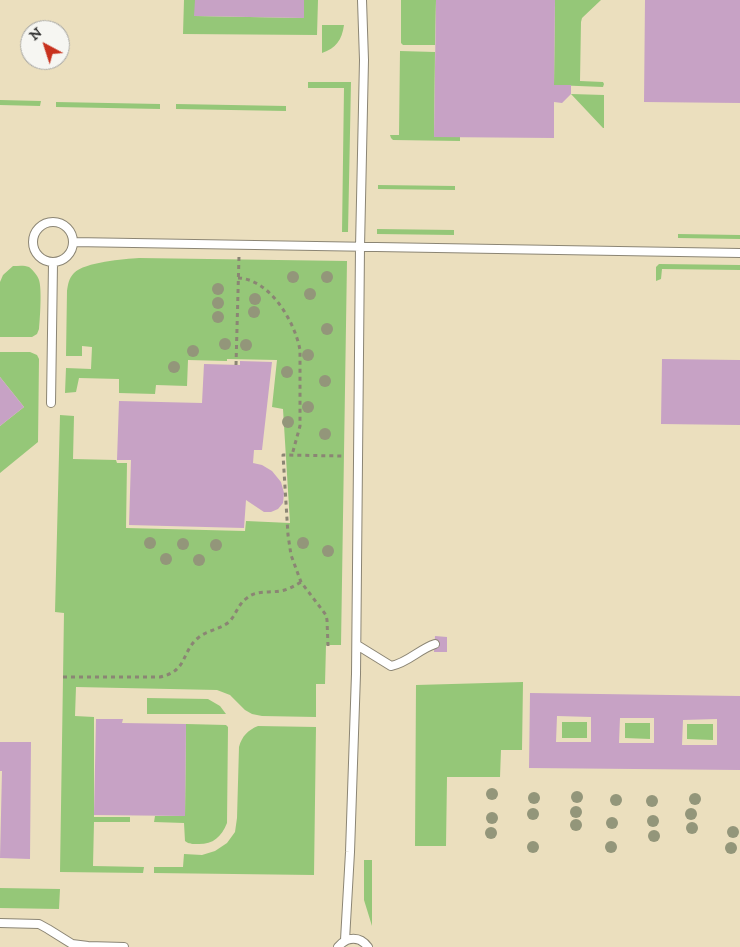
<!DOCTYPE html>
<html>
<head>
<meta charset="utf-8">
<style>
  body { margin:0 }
  #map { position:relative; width:740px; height:947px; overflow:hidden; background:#ebdfbe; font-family:"IM FELL DW Pica",serif }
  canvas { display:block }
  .north { position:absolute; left:20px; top:20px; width:50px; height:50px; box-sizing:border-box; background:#f6f6f2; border:1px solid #a5a5a2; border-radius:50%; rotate:320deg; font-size:14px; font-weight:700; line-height:20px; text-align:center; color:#2b2b2b }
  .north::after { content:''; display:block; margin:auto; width:18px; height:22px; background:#c8321e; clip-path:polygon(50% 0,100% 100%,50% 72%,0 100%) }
</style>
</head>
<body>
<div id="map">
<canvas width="740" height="947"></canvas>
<div class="north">N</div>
</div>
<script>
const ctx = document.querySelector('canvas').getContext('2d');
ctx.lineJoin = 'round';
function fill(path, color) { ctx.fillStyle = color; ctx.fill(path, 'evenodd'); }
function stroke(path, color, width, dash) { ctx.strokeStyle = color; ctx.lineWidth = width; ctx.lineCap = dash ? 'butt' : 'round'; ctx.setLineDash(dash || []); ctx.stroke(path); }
fill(new Path2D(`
  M184 0H195V16L303 18 304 0H318L317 35 183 34Z
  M401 0H436L435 45H403L401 43Z
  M555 0H601L582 18 581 22 580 81 603 82 604 84 603 87 554 85Z
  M322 25H344C342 40 336 48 322 53Z
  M400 51 435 52 434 137H460V141L393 140 391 138 390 135H399Z
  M308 82H351L348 232H342L344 88H308Z
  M571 94 604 95V128H603Z
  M0 100 41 101 40 106 0 105Z
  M56 102 160 104V109L56 107Z
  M176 104 286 106V111L176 109Z
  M378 185 455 186V190L378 189Z
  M377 229 454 230V235L377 234Z
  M678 234 740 235V239L678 238Z
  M139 258 347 261 341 645H326L325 684H316V717L262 716 252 714 245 710 230 695 217 690 76 687 75 716 94 717V817H130V822H94L93 866 144 867 143 873 60 872 64 613 55 612 60 415 74 416 73 459 116 460 117 463H127L126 528 245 531 246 521 290 523 283 409 272 407 277 360 227 359V361L188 360 187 386 156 385 155 394 119 393V379L79 378 76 392 65 393 66 368 91 369 92 347 82 346V356H66L67 291C68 284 69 278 74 273 85 262 124 259 139 258Z
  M659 264 740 265V270L662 269 661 279 656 281V267Z
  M13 266C18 266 24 265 29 267 33 270 38 276 39 280 42 289 40 318 39 329L37 334 32 337H0V282L3 275Z
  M0 352H30L37 355 39 359 38 442 0 473V426L24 407 0 377Z
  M523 682 522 750H501L500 777H447L446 846H415L416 685Z
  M147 698 208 699 220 706 226 714H147Z
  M562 722H587V738H562Z
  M625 723H650V739L625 738Z
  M186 724 226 725 228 727 227 823C221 838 212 845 196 844 191 844 189 844 185 841L184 823 154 822 155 816H185Z
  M687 724H713V740L687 739Z
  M258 726 316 727 314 875 154 873V867H183L184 854 202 855 215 851 227 843 235 832 237 818 239 747C242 736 248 730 258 726Z
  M364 860H372V926L364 900Z
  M0 888 60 889 59 909 0 908Z`), '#95c778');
fill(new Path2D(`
  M195 0H304V18L194 16Z
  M436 0H555L554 85H571V94L562 103 554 102V138L434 137Z
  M645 0H740V103L644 102Z
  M662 359 740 360V425L661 424Z
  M240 361 272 362 262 450H254L253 463 262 465 272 471 281 482 284 493 283 503 278 509 271 512H264L246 500 244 528 129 525 131 460H117L119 401 202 403 204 364 240 365Z
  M0 377 24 407 0 426Z
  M435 636 447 637V652H434Z
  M530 693 740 696V770L529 768ZM557 716 591 717V742H556ZM620 718H654V743H619ZM717 719V745H682L683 720Z
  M96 719H123L122 723 186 724 185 816 94 815Z
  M0 742H31L30 859 0 858 2 771H0Z`), '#c7a2c5');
const service = new Path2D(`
  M33 242a20 20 0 1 1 40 0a20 20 0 1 1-40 0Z
  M73 242 740 253
  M51 403 53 263
  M357 645 391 666C408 663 419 649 435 644
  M0 923 39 924 48 929 72 944 88 946 124 947
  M345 940 350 852 356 674 360 247 364 60 362 0
  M338 947C347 936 360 936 368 947`);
stroke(service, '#8b8574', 10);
stroke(new Path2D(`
  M238 278C270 279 295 322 300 350V426L292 455
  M236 365 239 256
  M328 646 327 620 326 615 301 582 291 555 288 535 283 455 343 456
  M63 677H160C188 671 181 652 198 638 207 630 219 630 229 622 236 615 238 604 247 598 256 590 269 593 280 591 288 590 294 586 301 582`), '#8b8574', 3, [4, 4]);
stroke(service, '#fff', 8);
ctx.fillStyle = '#93967a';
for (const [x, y] of [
  [293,277],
  [327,277],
  [218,289],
  [310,294],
  [255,299],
  [218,303],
  [254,312],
  [218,317],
  [327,329],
  [225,344],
  [246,345],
  [193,351],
  [308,355],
  [174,367],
  [287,372],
  [325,381],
  [308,407],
  [288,422],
  [325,434],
  [150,543],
  [303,543],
  [183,544],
  [216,545],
  [328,551],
  [166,559],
  [199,560],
  [492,794],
  [577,797],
  [534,798],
  [695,799],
  [616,800],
  [652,801],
  [576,812],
  [533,814],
  [691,814],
  [492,818],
  [653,821],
  [612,823],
  [576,825],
  [692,828],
  [733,832],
  [491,833],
  [654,836],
  [533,847],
  [611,847],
  [731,848]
]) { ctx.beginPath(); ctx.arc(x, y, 6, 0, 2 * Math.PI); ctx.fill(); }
</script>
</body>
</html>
